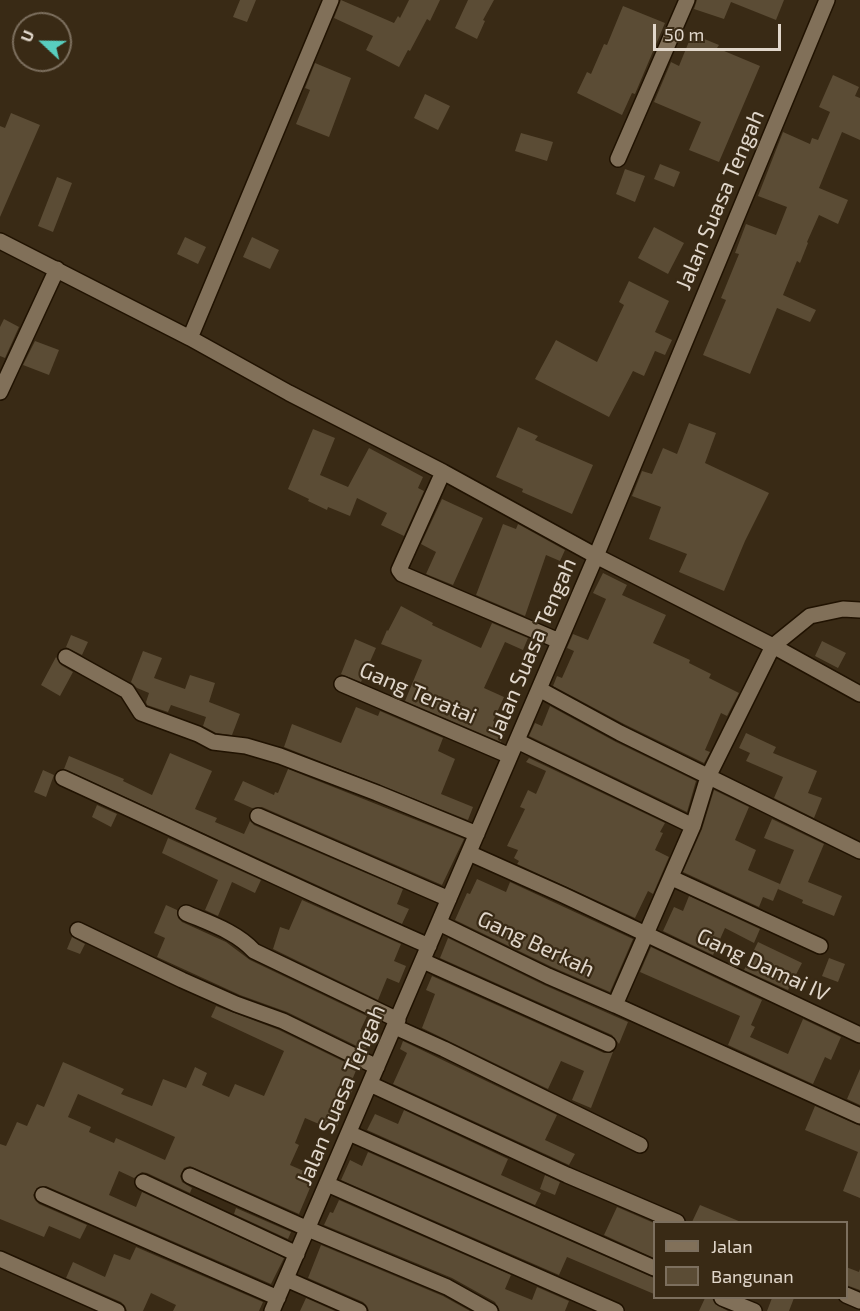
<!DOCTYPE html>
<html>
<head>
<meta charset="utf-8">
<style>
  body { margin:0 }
  #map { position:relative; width:860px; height:1311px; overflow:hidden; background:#392a15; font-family:"Exo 2",sans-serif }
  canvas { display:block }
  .legend { position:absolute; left:653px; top:1221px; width:195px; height:78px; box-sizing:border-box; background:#392a15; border:2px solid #7c6f5e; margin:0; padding:8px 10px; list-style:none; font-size:18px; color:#e1d7cb }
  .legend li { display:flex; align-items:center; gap:12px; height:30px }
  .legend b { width:30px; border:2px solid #7c6f5e }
  .north { position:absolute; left:12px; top:12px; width:60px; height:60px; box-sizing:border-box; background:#392a15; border:2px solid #7c6f5e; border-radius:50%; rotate:292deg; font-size:16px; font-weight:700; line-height:24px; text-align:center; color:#e1d7cb }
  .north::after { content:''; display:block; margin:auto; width:21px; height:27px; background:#58cebf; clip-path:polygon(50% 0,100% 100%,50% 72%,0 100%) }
  .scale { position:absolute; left:653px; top:24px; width:128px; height:27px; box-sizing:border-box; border:3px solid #e1d7cb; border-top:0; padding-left:8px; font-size:18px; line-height:21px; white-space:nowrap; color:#e1d7cb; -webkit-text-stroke:4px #392a15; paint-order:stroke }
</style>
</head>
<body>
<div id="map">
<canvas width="860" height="1311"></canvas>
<ul class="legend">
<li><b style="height:8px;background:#817059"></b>Jalan</li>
<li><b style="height:16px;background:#5b4c35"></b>Bangunan</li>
</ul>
<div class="north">U</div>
<div class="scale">50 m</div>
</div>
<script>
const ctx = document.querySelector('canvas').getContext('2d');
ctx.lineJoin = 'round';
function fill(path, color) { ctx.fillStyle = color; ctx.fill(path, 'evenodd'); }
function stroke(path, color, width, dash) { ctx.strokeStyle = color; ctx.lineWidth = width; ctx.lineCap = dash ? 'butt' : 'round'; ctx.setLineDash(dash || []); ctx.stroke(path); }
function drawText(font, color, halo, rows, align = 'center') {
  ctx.font = font + ' "Exo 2",sans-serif'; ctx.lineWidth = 4.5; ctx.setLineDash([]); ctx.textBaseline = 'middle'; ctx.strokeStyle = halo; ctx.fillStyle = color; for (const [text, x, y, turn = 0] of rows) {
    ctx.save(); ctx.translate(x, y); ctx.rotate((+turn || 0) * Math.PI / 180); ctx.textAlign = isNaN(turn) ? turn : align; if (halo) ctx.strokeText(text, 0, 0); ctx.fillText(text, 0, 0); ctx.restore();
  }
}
fill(new Path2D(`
  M240 0H256L247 22 233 17Z
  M341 0 394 23 398 16 400 18 409 0H440L430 21 427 19 410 51 408 50 399 67 366 50 373 36 334 18Z
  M468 0H494L483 20 485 21 477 39 455 28Z
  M697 0H784L776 20 731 2 724 19 694 9Z
  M623 6 665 23 635 94 632 93 622 115 577 93 587 72 591 74 604 44 607 45Z
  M692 34 719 45 717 48 760 66 719 162 689 150 701 122 654 102 671 62 679 66Z
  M315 63 351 78 329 137 296 124 310 90 305 88Z
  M833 75 859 87 855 96 860 98V140L842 132 819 188 848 200 838 224 819 215 807 242 808 243 800 263 797 261 783 295 816 310 810 322 777 308 750 374 703 355 726 300 721 298 739 254 735 253 746 224 776 235 787 207 758 196 783 132 810 144 812 138 818 140 830 112 819 107Z
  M425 94 450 106 438 130 414 118Z
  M11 113 40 125 0 217V126L5 128Z
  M521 133 553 142 547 161 515 151Z
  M660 164 680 172 674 187 654 179Z
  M625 169 645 176 635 202 616 194Z
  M57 177 72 183 53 232 38 226Z
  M654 227 684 243 668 274 638 258Z
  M185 237 206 247 198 264 177 254Z
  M252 237 279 250 270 269 243 257Z
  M629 281 669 301 655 332 672 340 665 355 655 351 644 376 633 371 609 417 535 379 556 340 597 362 624 305 619 302Z
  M4 319 19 327 5 358 0 356V327Z
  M35 341 59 350 49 375 23 365Z
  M689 423 716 433 705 463 769 493 745 541 724 591 679 572 687 554 649 539 661 507 632 496 642 471 652 474 663 448 677 454Z
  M518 427 538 436 535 440 593 465 572 514 522 492 523 489 496 477Z
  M313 429 335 438 320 475 348 487 369 448 423 477 418 488 424 491 404 536 381 525 387 513 357 498 350 516 328 507 327 510 308 501 309 499 288 489Z
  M442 499 483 518 453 585 426 574 436 552 421 544Z
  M503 524 516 529 518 524 565 550 560 561 546 555 525 616 476 595Z
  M603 573 627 585 622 595 666 615 653 643 690 660 689 663 711 674 709 678 739 693 727 716 721 713 705 750 710 752 704 763 624 724 553 686 557 676 562 678 574 651 567 648 573 634 588 640 606 599 593 593Z
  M401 606 433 623 432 625 481 648 492 623 528 638 523 650 505 642 484 688 504 697 493 721 507 727 501 742 405 701 422 660 381 644 387 630 388 631Z
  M71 635 88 642 82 655 66 647Z
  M355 639 376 648 361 682 341 674Z
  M822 641 846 653 838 668 815 656Z
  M143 651 162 658 154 678 185 689 190 675 215 683 209 702 240 714 232 735 216 733 203 726 206 717 171 705 168 712 147 705 146 702 149 693 137 688 131 682Z
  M56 657 61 665 73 672 60 696 41 685Z
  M550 706 616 742 696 781 687 812 529 736 535 723 542 726Z
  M356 707 378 716 380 711 443 738 438 751 455 759 441 794 473 807 468 820 284 747 292 724 341 743Z
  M746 733 776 747 773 753 817 771 808 793 822 798 814 818 774 798 783 777 746 761 750 753 739 748Z
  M170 753 212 771 195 809 217 818 215 822 244 834 250 821 254 825 403 889 397 904 409 909 402 924 64 769 69 756 124 779 123 781 152 795Z
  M529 758 665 823 660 832 663 833 655 850 669 857 653 894 648 891 635 918 517 864 519 861 514 858 518 850 507 846 525 809 520 807 528 790 536 794 546 771 526 762Z
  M288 769 464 839 442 885 262 807 252 808 234 800 243 781 274 795 275 792 278 793Z
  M43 770 54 775 46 797 34 792Z
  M714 790 749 807 735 840 756 850 748 870 780 884 773 901 763 897 759 907 683 872 702 829Z
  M97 805 117 814 111 827 92 817Z
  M772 819 824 844 808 882 842 896 834 916 802 903 803 900 778 889 794 850 764 838Z
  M168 838 261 880 255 893 232 882 218 916 205 910 218 880 162 853Z
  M477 879 506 892 510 882 633 939 610 992 552 967 455 920 467 893 470 894Z
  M689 896 760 929 754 943 725 928 713 955 663 931 674 907 683 911Z
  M302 900 401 944 394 961 406 966 399 983 387 978 378 1000 273 949 280 927 289 930Z
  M166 905 177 910 178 918 182 922 226 942 250 960 367 1016 360 1031 372 1036 365 1050 287 1012 240 995 157 957 165 938 154 933Z
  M72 937 85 944 80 954 67 949Z
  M448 938 544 985 628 1022 619 1044 612 1035 440 958Z
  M758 942 802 963 788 990 744 970Z
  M651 947 762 1000 751 1025 755 1027 750 1037 788 1054 803 1019 841 1037 831 1060 825 1057 813 1084 728 1045 740 1016 640 972Z
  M829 958 845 964 838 982 822 976Z
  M432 976 604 1053 613 1052 591 1108 572 1100 584 1071 561 1061 548 1089 422 1028 435 994 426 990Z
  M216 1006 279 1030 357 1068 350 1085 354 1087 335 1131 305 1118 295 1143 299 1145 290 1165 315 1176 299 1214 190 1166 184 1168 180 1176 182 1182 192 1188 190 1193 147 1173 142 1172 134 1178 119 1171 109 1195 136 1207 142 1192 284 1258 271 1284 46 1186 37 1188 33 1195 35 1200 39 1204 87 1225 80 1239 49 1226 44 1237 0 1219V1144L6 1146 17 1122 27 1126 37 1104 44 1107 63 1062 124 1089 121 1094 152 1106 163 1079 186 1088 195 1067 207 1073 202 1085 229 1097 235 1084 264 1096 284 1051 211 1017ZM78 1094 175 1137 165 1160 116 1138 114 1143 89 1132 91 1127 68 1117Z
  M403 1041 557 1115 545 1140 575 1154 569 1165 393 1084 407 1053 400 1049Z
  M860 1069V1105L847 1099Z
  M815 1106 860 1126V1198L843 1191 858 1152 805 1130Z
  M404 1110 508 1159 501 1175 541 1193 535 1205 367 1130 375 1114 398 1124Z
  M368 1152 654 1278V1294L567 1257 559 1275 341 1180 350 1160 362 1166Z
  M545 1175 560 1182 555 1195 540 1189Z
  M339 1200 511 1275 505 1289 532 1300 537 1287 569 1301 565 1311H500L495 1302 452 1278 324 1225 330 1212 333 1213Z
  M700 1205 741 1222H692Z
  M617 1207 654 1223V1258L604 1235Z
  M236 1208 291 1232 288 1239 234 1214Z
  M321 1245 443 1296 470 1311H369L367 1306 363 1302 308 1278Z
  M136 1247 263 1302 259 1311H173L176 1305 151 1293 143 1311H127L125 1306 121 1302 66 1278 73 1262 105 1277 114 1254 130 1260Z
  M846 1267 859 1272 860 1269V1290L846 1285Z
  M306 1298 335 1311H300Z
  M705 1298H712L715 1304 728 1311H699Z
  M772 1298H794L789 1311H767Z`), '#5b4c35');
const minor = new Path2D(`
  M618 159 687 0
  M0 241 190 338 289 393 443 472 596 556 773 646 860 694
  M190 338 331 0
  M0 392 57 269
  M443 472 399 570 402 574 559 641
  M860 610 843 609 810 616 773 646 708 777 693 826 615 1005 860 1116
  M66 657 127 691 141 713 198 734 213 742 246 746 280 756 377 793 477 834
  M342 684 510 756
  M539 689 620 733 860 851
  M517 741 693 826
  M63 778C185 834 306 892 429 946
  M258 816 449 899
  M469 853 563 895 860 1035
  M672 878 820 946
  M186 913C209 923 237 932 254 951L398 1020
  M439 923 548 976 615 1005
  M78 930 182 980 236 1004 283 1021 377 1067
  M423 961 608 1044
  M395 1027 444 1049 640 1145
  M370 1084 567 1175 677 1222
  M349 1133 654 1268
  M190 1176 308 1229 447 1287 490 1311
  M143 1182 297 1254
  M327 1184 616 1311
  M43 1195 278 1298
  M0 1259 117 1311
  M286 1279 359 1311
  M846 1295 860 1301
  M722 1298 754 1311
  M272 1311 596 556 827 0`);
stroke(minor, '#201201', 18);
stroke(minor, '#817059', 15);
drawText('22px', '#e1d7cb', '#392a15', [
  ["Jalan Suasa Tengah",720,200,-67],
  ["Jalan Suasa Tengah",532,648,-67],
  ["Gang Teratai",418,693,23],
  ["Gang Berkah",536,944,25],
  ["Gang Damai IV",763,965,25],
  ["Jalan Suasa Tengah",341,1095,-67]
]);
</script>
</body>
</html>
